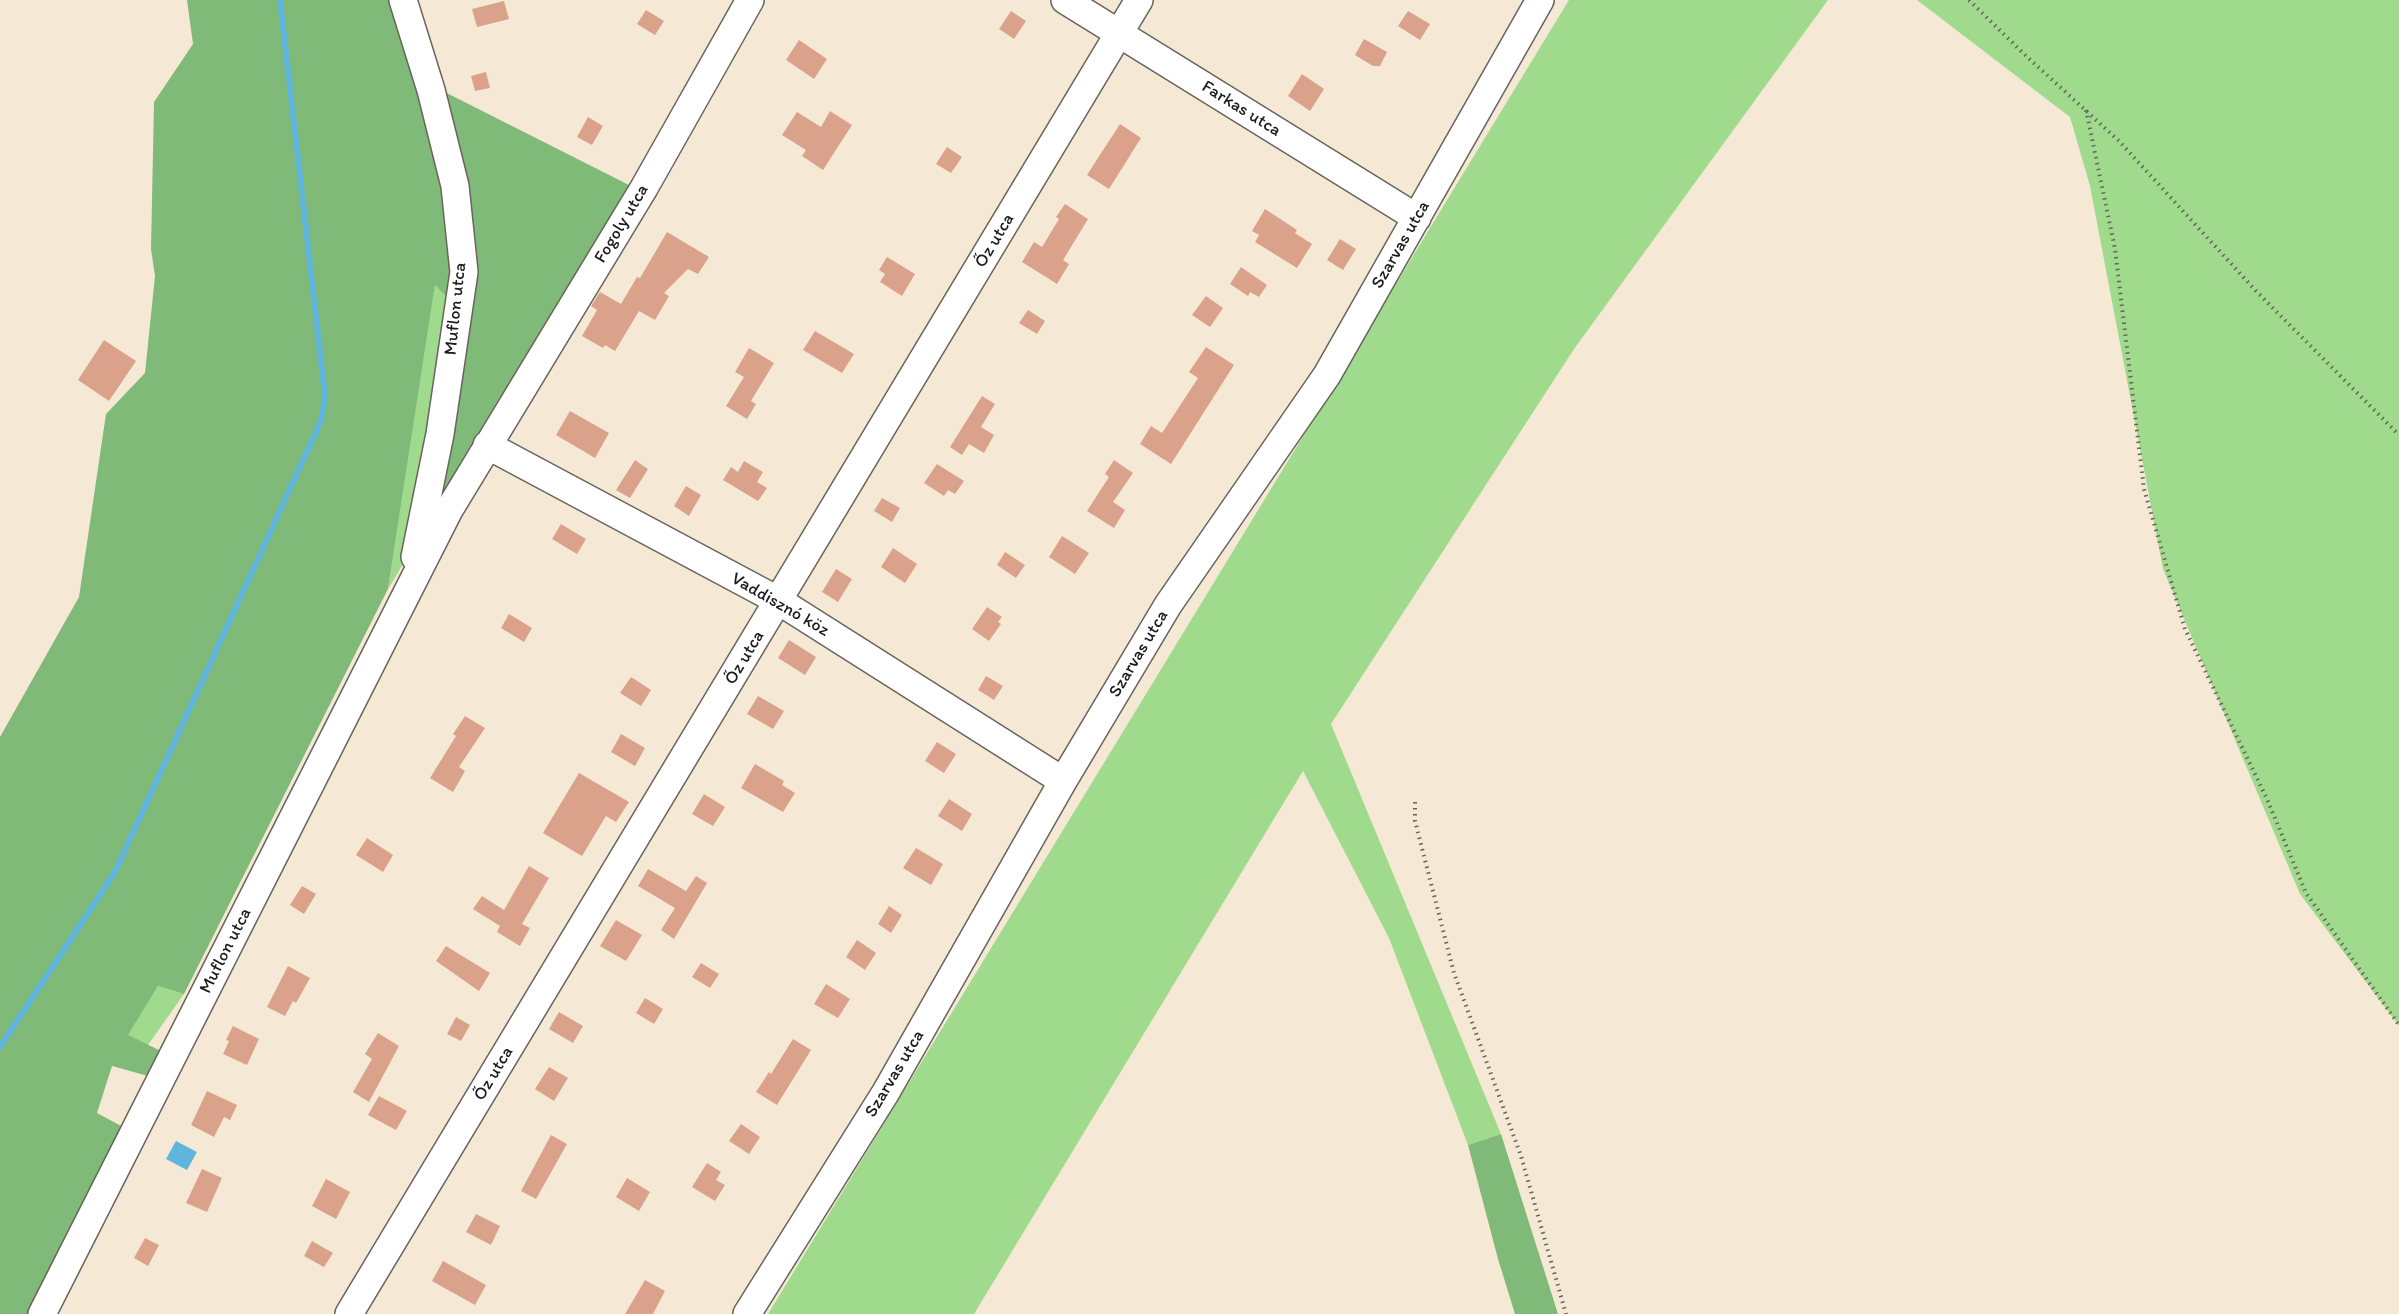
<!DOCTYPE html>
<html>
<head>
<meta charset="utf-8">
<style>
  body { margin:0 }
  canvas { display:block; background:#f5e9d5 }
</style>
</head>
<body>
<canvas width="2399" height="1314"></canvas>
<script>
const ctx = document.querySelector('canvas').getContext('2d');
ctx.lineJoin = 'round';
function fill(path, color) { ctx.fillStyle = color; ctx.fill(path, 'evenodd'); }
function stroke(path, color, width, dash) { ctx.strokeStyle = color; ctx.lineWidth = width; ctx.lineCap = dash ? 'butt' : 'round'; ctx.setLineDash(dash || []); ctx.stroke(path); }
function drawText(font, color, halo, rows, align = 'center') {
  ctx.font = font + ' Itim,sans-serif'; ctx.lineWidth = 5; ctx.setLineDash([]); ctx.textBaseline = 'middle'; ctx.strokeStyle = halo; ctx.fillStyle = color; for (const [text, x, y, turn = 0] of rows) {
    ctx.save(); ctx.translate(x, y); ctx.rotate((+turn || 0) * Math.PI / 180); ctx.textAlign = isNaN(turn) ? turn : align; if (halo) ctx.strokeText(text, 0, 0); ctx.fillText(text, 0, 0); ctx.restore();
  }
}
fill(new Path2D(`
  M1569 0H1828L1574 349 1331 724 1501 1134 1468 1145 1389 938 1303 771 974 1314H768Z
  M1917 0H2399V1026L2300 894 2163 569 2090 186 2070 117Z
  M435 284 452 301 416 543 388 589Z
  M158 986 184 994 148 1045 127 1036Z`), '#a0da8d');
fill(new Path2D(`
  M187 0H389L415 77 629 185 416 543 451 301 435 285 388 589 184 994 158 986 128 1035 161 1051 148 1076 112 1066 97 1113 123 1127 30 1314H0V737L79 597 106 414 145 373 155 276 151 249 154 102 193 44Z
  M1501 1134 1558 1314H1515L1498 1259 1468 1145Z`), '#80ba78');
fill(new Path2D(`
  M176 1141 197 1152 187 1170 166 1159Z`), '#60b5dd');
stroke(new Path2D(`
  M0 1047 115 872 321 421 325 396 280 0`), '#60b5dd', 6);
fill(new Path2D(`
  M504 1 509 19 477 27 472 9Z
  M646 10 664 21 655 35 637 24Z
  M1011 11 1026 21 1014 39 999 29Z
  M1408 11 1430 24 1420 40 1398 26Z
  M1364 39 1387 52 1380 66H1373L1355 55Z
  M799 40 827 59 814 79 786 60Z
  M486 72 490 88 475 91 471 76Z
  M1302 74 1324 89 1310 111 1288 96Z
  M830 111 852 125 823 170 802 156 806 150 782 135 797 112 821 127Z
  M588 117 603 126 592 145 577 137Z
  M1120 124 1141 138 1109 189 1087 175Z
  M947 147 962 157 951 173 936 164Z
  M1065 204 1088 219 1063 260 1069 264 1057 284 1022 262 1034 242 1042 247 1059 219 1056 217Z
  M1265 209 1297 230 1295 233 1312 244 1297 268 1255 242 1259 235 1252 231Z
  M667 232 709 257 698 274 688 269 664 293 669 296 655 320 639 311 615 351 605 345 603 348 582 336 597 310 591 306 600 292 621 304 637 277 640 278Z
  M1340 239 1356 249 1343 270 1327 260Z
  M887 257 915 274 902 296 880 282 885 274 879 270Z
  M1241 267 1267 285 1259 297 1250 292 1248 296 1230 284Z
  M1206 296 1223 308 1210 327 1192 315Z
  M1028 310 1045 321 1037 334 1019 323Z
  M815 331 854 354 842 373 803 350Z
  M104 340 136 361 109 401 78 380Z
  M1206 347 1234 365 1171 464 1140 444 1151 426 1162 433 1198 378 1189 372Z
  M749 348 774 363 751 401 756 404 747 419 726 406 744 377 735 372Z
  M982 396 995 404 981 427 994 435 984 453 969 444 962 455 950 447Z
  M570 411 609 433 595 458 556 435Z
  M635 460 648 469 630 498 616 490Z
  M1114 460 1133 473 1113 502 1125 510 1114 528 1087 511 1109 477 1105 474Z
  M744 461 763 472 757 482 767 488 758 501 723 480 731 467 738 472Z
  M937 464 964 481 955 494 948 490 944 496 924 483Z
  M686 486 701 495 689 516 674 506Z
  M882 498 900 508 892 522 874 511Z
  M561 524 586 539 577 554 552 539Z
  M1062 536 1089 553 1075 574 1049 557Z
  M893 548 917 564 905 583 881 567Z
  M1005 552 1025 565 1016 578 997 565Z
  M836 569 852 579 838 602 822 592Z
  M987 607 1002 617 998 622 1001 624 989 641 972 629Z
  M509 614 532 628 524 642 501 628Z
  M789 640 816 657 805 675 778 658Z
  M986 676 1003 686 994 700 978 690Z
  M631 677 651 690 641 706 620 693Z
  M758 696 784 711 773 729 747 714Z
  M465 716 485 728 459 767 465 771 453 792 430 778 456 736 453 734Z
  M621 734 645 748 635 766 611 752Z
  M937 742 956 754 944 773 925 761Z
  M755 764 784 781 782 785 795 793 783 812 741 788Z
  M579 773 629 802 616 822 606 816 582 856 543 833Z
  M704 794 725 807 713 826 692 814Z
  M949 799 972 814 962 831 938 816Z
  M367 838 393 855 383 872 356 855Z
  M916 848 943 864 931 885 903 868Z
  M529 866 549 878 522 924 530 928 520 946 497 932 500 926 473 909 482 896 504 910Z
  M648 869 686 891 696 876 707 883 674 939 661 930 675 908 638 886Z
  M302 886 316 894 304 914 290 905Z
  M889 906 902 915 891 933 878 924Z
  M616 920 642 935 626 961 600 946Z
  M857 940 876 953 865 970 846 957Z
  M446 946 490 973 479 991 436 961Z
  M701 963 719 974 710 988 692 977Z
  M288 966 310 978 296 1003 293 1001 285 1016 267 1007Z
  M826 984 850 999 838 1018 814 1004Z
  M645 998 663 1009 654 1024 636 1013Z
  M559 1012 583 1026 573 1043 549 1029Z
  M456 1017 470 1025 461 1041 447 1034Z
  M233 1026 259 1039 247 1065 223 1054 229 1041 226 1040Z
  M378 1033 399 1046 369 1102 353 1092 372 1059 365 1054Z
  M793 1039 811 1050 777 1105 756 1092 769 1072 771 1074Z
  M549 1067 568 1078 554 1101 535 1089Z
  M207 1091 237 1105 230 1120 224 1117 214 1137 191 1125Z
  M379 1096 407 1111 396 1130 368 1115Z
  M741 1124 760 1137 749 1154 729 1141Z
  M551 1135 567 1144 536 1199 521 1191Z
  M707 1163 721 1172 716 1180 725 1185 715 1201 692 1187Z
  M202 1169 222 1178 207 1212 186 1203Z
  M627 1178 650 1192 639 1211 616 1197Z
  M326 1179 350 1192 336 1219 312 1206Z
  M476 1214 500 1226 491 1245 466 1232Z
  M145 1238 159 1245 148 1266 134 1258Z
  M312 1241 333 1253 324 1267 304 1256Z
  M443 1261 486 1285 475 1305 432 1281Z
  M645 1280 665 1291 653 1314H625Z`), '#dba28b');
const minor = new Path2D(`
  M403 0 431 90 455 186 464 272 440 434 415 557
  M1065 0 1417 218
  M487 445 779 601 1063 781
  M42 1314 449 510 644 188 750 0
  M349 1314 1139 0
  M747 1314 886 1092 1063 781 1168 605 1327 375 1540 0`);
stroke(minor, '#68645d', 30);
stroke(new Path2D(`
  M1969 0 2024 54 2119 141 2256 291 2399 435
  M2086 110 2115 249 2144 489 2185 629 2267 799 2306 893 2399 1025
  M1415 802V821L1454 973 1521 1156 1566 1314`), '#68645d', 4, [1.5, 4.5]);
stroke(minor, '#fff', 27);
drawText('18px', '#1c1c1c', '#fff', [
  ["Farkas utca",1241,109,32],
  ["Fogoly utca",622,224,-59],
  ["Őz utca",995,241,-59],
  ["Szarvas utca",1401,245,-60],
  ["Muflon utca",456,309,-84],
  ["Vaddisznó köz",780,605,30],
  ["Szarvas utca",1139,654,-59],
  ["Őz utca",745,658,-59],
  ["Muflon utca",226,951,-63],
  ["Őz utca",494,1074,-59],
  ["Szarvas utca",895,1074,-59]
]);
</script>
</body>
</html>
